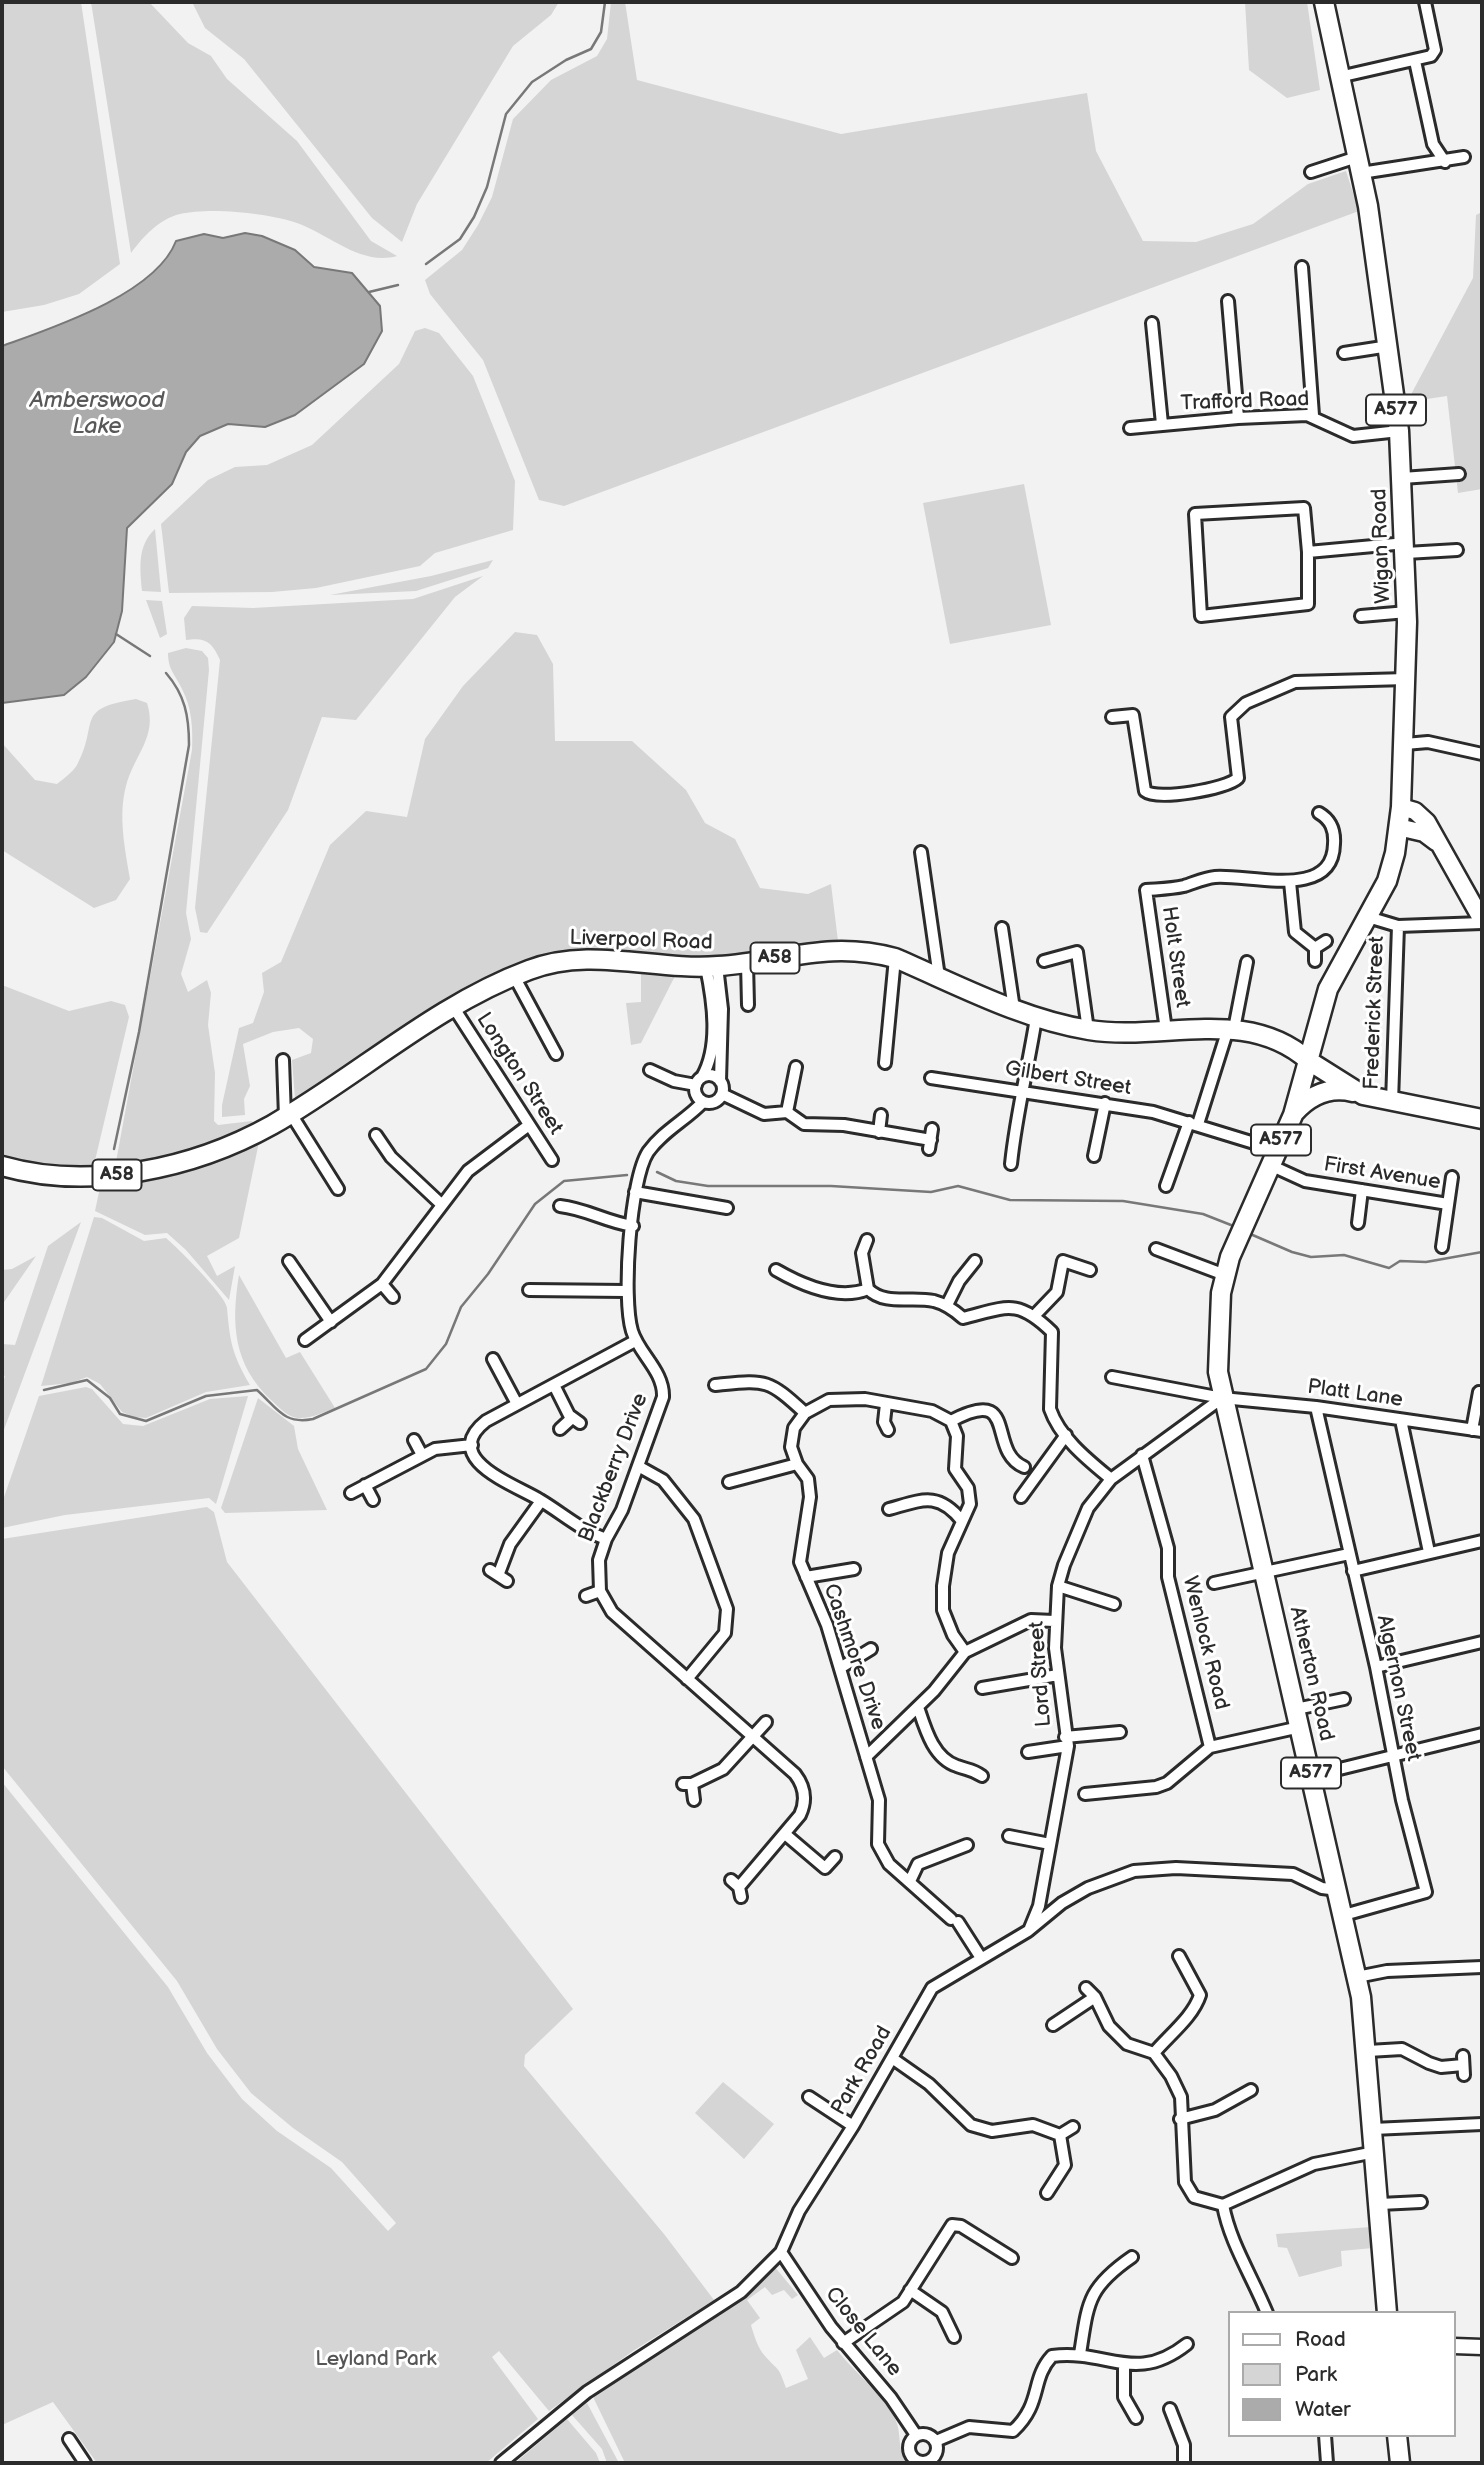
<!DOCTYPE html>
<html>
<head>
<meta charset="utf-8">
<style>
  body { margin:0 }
  #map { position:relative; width:1484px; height:2465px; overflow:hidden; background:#f2f2f2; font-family:"Balsamiq Sans",sans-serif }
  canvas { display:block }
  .frame { position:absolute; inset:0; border:4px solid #2b2b2b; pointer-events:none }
  .legend { position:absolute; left:1228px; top:2311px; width:228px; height:126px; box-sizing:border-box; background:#fff; border:2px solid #aaa; margin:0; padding:9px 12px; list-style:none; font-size:21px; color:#2b2b2b }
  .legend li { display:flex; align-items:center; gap:14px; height:35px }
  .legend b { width:35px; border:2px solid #aaa }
</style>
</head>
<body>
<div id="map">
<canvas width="1484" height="2465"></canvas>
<div class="frame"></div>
<ul class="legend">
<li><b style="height:9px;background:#fff"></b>Road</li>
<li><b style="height:19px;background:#d5d5d5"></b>Park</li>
<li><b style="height:19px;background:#ababab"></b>Water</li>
</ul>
</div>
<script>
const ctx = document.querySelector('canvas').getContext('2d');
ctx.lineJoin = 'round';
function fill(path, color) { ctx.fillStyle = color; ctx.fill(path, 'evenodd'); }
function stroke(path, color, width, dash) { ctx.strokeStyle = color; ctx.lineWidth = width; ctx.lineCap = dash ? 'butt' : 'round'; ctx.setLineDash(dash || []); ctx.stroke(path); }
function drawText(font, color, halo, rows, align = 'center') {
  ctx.font = font + ' "Balsamiq Sans",sans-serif'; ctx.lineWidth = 6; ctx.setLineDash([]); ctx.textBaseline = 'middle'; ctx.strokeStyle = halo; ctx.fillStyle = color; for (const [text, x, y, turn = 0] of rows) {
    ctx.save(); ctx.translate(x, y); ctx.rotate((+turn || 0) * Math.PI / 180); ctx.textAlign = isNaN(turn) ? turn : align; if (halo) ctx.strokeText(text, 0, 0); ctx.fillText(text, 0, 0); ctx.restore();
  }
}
fill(new Path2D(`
  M2 2H81L120 264 79 294 44 305 2 312Z
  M91 2H149L188 43 211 56 227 79 297 141 371 241 397 256C361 266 330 235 297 223 269 213 210 207 180 214 159 219 143 237 131 253Z
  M192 2H559L551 15 513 46 417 204 402 242 372 218 244 59 205 28Z
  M611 2H625L637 80 841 134 1087 93 1096 151 1143 241 1196 242 1253 224 1308 184 1346 171 1359 211 564 506 539 500 483 360 430 294 425 280 462 250 478 225 492 197 513 119 551 80 597 56 607 39Z
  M1245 2H1307L1320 90 1287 98 1249 70Z
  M1482 212V489L1458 493 1447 396 1407 402 1473 278 1476 215Z
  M425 328 439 333 473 376 515 481 513 530 435 553 420 566 316 588 272 592 169 593 161 524 208 480 235 467 267 465 312 445 399 364 415 331Z
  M1024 484 1051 625 950 644 923 503Z
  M155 529 161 592 142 591C140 568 137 546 155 529Z
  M493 560 488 568 416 591 330 595 431 576Z
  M483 576 455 597 356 720 322 717 288 810 207 933 200 932 195 908 220 660C212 642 206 637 186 640L184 618 192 606 253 608 413 599Z
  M146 600 162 601 167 634 160 638Z
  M515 632 537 635 553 664 555 741H632L686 790 705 823 735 839 760 888 808 894 831 884 838 941 726 959 552 952 513 966 394 1035 295 1099 292 1060 311 1053 313 1039 299 1028 273 1032 243 1044 250 1086 244 1099 245 1115 222 1117V1105L239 1028 253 1023 264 992 262 973 281 962 330 845 366 811 407 817 425 739 463 686Z
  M186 648 202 651 208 658 209 670 186 913 191 939 181 974 188 992 207 980 211 993 208 1025 215 1073 214 1121 218 1125 252 1121 254 1127C211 1148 163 1159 115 1167L192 750C193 729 192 708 182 689 175 674 168 670 168 653Z
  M136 699 147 703C158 737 134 755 126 786 118 816 125 849 130 879L116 900 94 908 2 850V743L35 780 57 784C63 779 73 772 77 765 100 722 73 709 136 699Z
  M641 974 675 976 641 1043 631 1045 626 1003 641 1002Z
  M2 985 69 1011 111 1001 125 1005 129 1017 93 1169 2 1161Z
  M259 1142 239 1238 207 1256 217 1276 235 1266 229 1300 186 1250 167 1233 145 1235 95 1211 100 1187C155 1184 208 1163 259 1142Z
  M94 1217 102 1218 144 1241 166 1238C177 1247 227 1297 227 1308 230 1342 232 1354 250 1385L206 1392 146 1418 134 1417 122 1412 100 1384 87 1377 71 1383 41 1386Z
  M81 1222 2 1435V1386L5 1376 2 1375V1344L15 1345 48 1246Z
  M36 1256 2 1305V1270L12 1269Z
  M239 1275 286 1358 300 1352 335 1408C324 1412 310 1419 298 1418 287 1417 279 1407 271 1400 233 1364 231 1324 239 1275Z
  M86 1387 92 1389 123 1424 143 1426 210 1399 248 1396 216 1504 209 1498 65 1515 2 1528V1503L39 1396Z
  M258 1398 294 1426 298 1449 327 1510 225 1513 221 1508Z
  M207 1507 214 1512 227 1562 573 2009 525 2055 524 2066 664 2234 714 2300 633 2351 549 2411 499 2351 492 2357 538 2419 486 2463H97L53 2402 2 2425V1782L168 1987 207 2053 242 2099 277 2131 331 2168 388 2231 396 2223 342 2162 293 2128 251 2093 217 2049 177 1981 2 1766V1539Z
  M723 2082 774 2124 744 2159 695 2113Z
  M1371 2227 1373 2248 1341 2251 1342 2266 1299 2277 1287 2248 1278 2247 1276 2234Z
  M774 2266 798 2295 792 2299 784 2290 772 2295 765 2287 747 2300 760 2318 751 2325C754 2335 758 2349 765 2356 779 2372 778 2365 786 2388L808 2379 796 2350 810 2337 824 2358 837 2350C855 2373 880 2391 894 2417 903 2432 896 2450 907 2463H625L594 2399V2392L736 2300Z
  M587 2403 619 2463H607L602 2449 572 2415Z
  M567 2419 596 2453 600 2463H515Z`), '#d5d5d5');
const water = new Path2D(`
  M245 233 262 236 295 250 314 267 352 273 380 306 382 331 364 364 295 415 265 427 228 424 200 436 186 452 172 484 127 528 122 611 114 642 86 677 64 695 2 703V346C52 328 156 294 176 241L204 234 223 238Z`);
fill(water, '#ababab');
stroke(water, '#787878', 2);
stroke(new Path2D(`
  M426 264 460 239 474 217 487 187 506 114 532 82 566 60 591 49 601 32 605 2
  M369 292 398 285
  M116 634 150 656
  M114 1149 139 1032 189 745C189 716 185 695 166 673
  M657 1172 676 1181 708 1186H831L931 1192 958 1186 1010 1200 1123 1201 1203 1214 1236 1227
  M1248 1233 1292 1252 1311 1257 1344 1255 1389 1268 1400 1261 1426 1262 1482 1252
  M44 1390 87 1380 110 1398 120 1414 146 1421 206 1396 257 1390C277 1408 284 1425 313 1419L426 1369 446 1344 461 1307 488 1274 535 1204 564 1181 627 1175`), '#787878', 2.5);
const minor = new Path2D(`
  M1415 61 1433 144 1445 162
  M1339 77 1431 56 1435 50 1425 2
  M1311 172 1357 157
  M1361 173 1464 157
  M1302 267 1313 415
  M1228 301 1238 418
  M1152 323 1162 424
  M1344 353 1389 346
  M1130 428 1238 418 1307 415 1353 436 1399 431
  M1402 478 1459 474
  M1308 552V604L1201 616 1195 514 1304 508 1308 552 1406 543
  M1406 553 1457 550
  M1361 616 1407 612
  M1112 717 1133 715 1145 791C1157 801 1227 789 1238 778L1231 717 1246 703 1295 682 1407 679
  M1405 744 1428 742 1482 754
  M921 852 939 977
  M1290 882 1295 932 1315 948
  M1368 917 1398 926 1482 923
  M1002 928 1014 1009
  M1044 961 1077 952 1088 1030
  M1315 961V948L1326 941
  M747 963 748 1005
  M717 966 722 1009 720 1081
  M514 976 556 1054
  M454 1008 552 1160
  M1234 1029 1247 962
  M1166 1030 1146 890C1159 889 1171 889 1184 886 1194 883 1204 878 1215 877 1249 874 1333 901 1334 844 1335 830 1331 820 1319 813
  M283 1060 285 1117
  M885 1063 895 958
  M650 1070 674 1081 696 1085
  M695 1089a14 14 0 1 1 28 0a14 14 0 1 1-28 0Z
  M702 1077C720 1046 713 1001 706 967
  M931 1078 1153 1112 1264 1146
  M722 1094 764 1114 787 1112 804 1124 844 1125 931 1140
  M703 1102C686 1120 663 1131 648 1152 630 1180 622 1298 632 1331 639 1354 664 1371 663 1397L622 1510 606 1539 599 1560 600 1591 612 1612 795 1774C805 1787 807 1800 800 1815L739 1887
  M1392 1102 1398 926
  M787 1112 796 1067
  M291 1114 338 1189
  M1198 1124 1228 1029
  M879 1132 881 1115
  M376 1135 391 1157 441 1204
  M929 1149 932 1129
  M1094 1156 1105 1103
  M1011 1164C1016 1115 1028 1068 1036 1018
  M1270 1165 1305 1181 1448 1204
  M1166 1186 1189 1122
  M635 1192 727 1208
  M560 1206C587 1209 606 1222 633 1226
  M1358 1223 1362 1190
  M867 1240 862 1253 868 1289
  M1442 1247 1452 1177
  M1156 1249 1225 1275
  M289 1261 331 1322
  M776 1270C802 1285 838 1301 868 1289 885 1306 911 1296 934 1301 946 1304 954 1310 963 1318 1007 1307 1017 1298 1052 1332L1050 1409C1060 1438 1088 1460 1111 1479
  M382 1284 393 1297
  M529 1290 626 1291
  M947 1305 959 1281 975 1261
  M1034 1316 1057 1292 1063 1261 1090 1270
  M305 1340 382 1284 468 1171 529 1125
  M493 1359 517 1404
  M1112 1377 1222 1398 1316 1407 1482 1431
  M554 1385 569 1415 580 1423
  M715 1385C766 1380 767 1378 805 1413
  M886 1404 884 1422 888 1430
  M1316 1407 1376 1667 1402 1800 1426 1892 1344 1915
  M1401 1420 1429 1552
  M951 1421 957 1436 955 1469 968 1488 970 1504 948 1553 943 1586V1610L953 1635 965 1652
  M951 1421C1020 1384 986 1451 1024 1467
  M560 1429 572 1418
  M1472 1430 1479 1392
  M414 1440 422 1455
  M1142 1455 1168 1548V1577L1210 1747
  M638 1466 663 1480 694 1519 727 1609 725 1633 687 1679
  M729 1482 797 1464
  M365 1485 373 1500
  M351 1493 435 1449 472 1445
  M1021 1497 1066 1435
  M889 1509C922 1500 938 1491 962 1521
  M606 1539C580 1530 562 1513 540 1500 516 1485 438 1459 486 1421L635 1341
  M490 1570 507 1581
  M1353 1571 1482 1541
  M499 1573 510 1544 541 1501
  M806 1577 854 1569
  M1214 1583 1349 1554
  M1058 1586 1114 1604
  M586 1596 600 1591
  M1376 1667 1482 1642
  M840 1668 871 1649
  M982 1688 1058 1675
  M918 1707C925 1728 933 1758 957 1766 967 1770 972 1769 982 1776
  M1296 1709 1344 1699
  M1065 1737 1120 1732
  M1028 1752 1068 1746
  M866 1757 934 1691 965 1652 1031 1620 1054 1621
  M1311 1776 1482 1734
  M683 1784H692L694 1800
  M692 1784 723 1769 766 1722
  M1085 1794 1156 1787 1167 1783 1210 1747 1300 1727
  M785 1834 825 1868 835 1857
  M1009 1836 1050 1844
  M731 1880 739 1887 741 1897
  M910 1881 918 1864 967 1845
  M951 1919 889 1864 878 1844 879 1800 827 1625 800 1562 810 1497 808 1479 797 1464 791 1447 794 1428 805 1413 829 1400 865 1399 932 1411 951 1421
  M958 1922 981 1958
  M1030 1928 1039 1906 1068 1746 1055 1648 1058 1586 1064 1565 1088 1508 1111 1479 1222 1398
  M1357 1977 1387 1971 1482 1967
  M1095 1997 1109 2026 1127 2044 1154 2053 1171 2076 1181 2097 1185 2182 1194 2197 1223 2205 1314 2164 1375 2152
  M1053 2025 1095 1997 1086 1988
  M1368 2051 1402 2049 1429 2063 1441 2067 1463 2065
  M1154 2053C1169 2035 1193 2017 1200 1995L1179 1956
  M1463 2056 1464 2075
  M892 2058 929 2084 971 2125 992 2131 1033 2125 1060 2135 1065 2165 1047 2193
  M809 2097 853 2126
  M1180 2119 1215 2110 1251 2090
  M1373 2129 1482 2124
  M1060 2135 1073 2127
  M1380 2204 1421 2202
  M1223 2205C1230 2243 1252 2276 1267 2313
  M781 2252 831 2327 891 2398 916 2435
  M910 2290 942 2312 954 2337
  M843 2343 903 2302 952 2225 961 2226 1012 2258
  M1080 2354C1088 2303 1087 2288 1132 2257
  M1124 2364V2397L1136 2418
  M1170 2409 1184 2445V2463
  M909 2448a14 14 0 1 1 28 0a14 14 0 1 1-28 0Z
  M1325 2435 1327 2463
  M69 2439 85 2463
  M936 2441 969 2427 1013 2431C1043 2403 1030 2380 1052 2356 1108 2349 1135 2385 1187 2344
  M501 2463 587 2392 741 2292 781 2252 799 2211 853 2126 932 1988 1028 1931 1062 1903 1088 1888 1134 1871 1176 1868 1293 1874 1322 1888 1338 1890`);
const tertiary = new Path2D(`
  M1454 2346 1482 2347`);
const secondary = new Path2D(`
  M1401 807 1415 811 1427 822 1482 920
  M1398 827 1424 833 1436 842`);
const primary = new Path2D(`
  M2 1166C90 1191 193 1169 272 1125 358 1076 435 1005 529 970 591 946 654 971 718 966 783 962 827 940 895 958 958 985 1021 1019 1089 1030 1163 1042 1246 1005 1309 1061`);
const trunk = new Path2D(`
  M1324 2 1368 206 1399 431 1407 622 1401 807 1395 853 1387 881 1328 989 1293 1115 1230 1257 1221 1293 1218 1372 1361 1997 1387 2313
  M1309 1061 1363 1095 1482 1119
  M1294 1113C1310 1095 1329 1086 1353 1092
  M1397 2435 1400 2463`);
stroke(minor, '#2b2b2b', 16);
stroke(tertiary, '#2b2b2b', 19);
stroke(secondary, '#2b2b2b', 21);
stroke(primary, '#2b2b2b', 23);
stroke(trunk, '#2b2b2b', 23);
stroke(minor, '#fff', 10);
stroke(tertiary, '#fff', 14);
stroke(secondary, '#fff', 16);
stroke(primary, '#fff', 18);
stroke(trunk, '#fff', 18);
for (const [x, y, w] of [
  [1396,410,60],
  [775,958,49],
  [1281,1140,60],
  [117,1175,49],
  [1311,1773,60]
]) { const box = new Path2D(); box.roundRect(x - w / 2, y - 15.5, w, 31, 5); ctx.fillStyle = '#fff'; ctx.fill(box); stroke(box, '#2b2b2b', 2); }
drawText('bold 19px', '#2b2b2b', null, [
  ["A577",1396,410],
  ["A58",775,958],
  ["A577",1281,1140],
  ["A58",117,1175],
  ["A577",1311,1773]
]);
drawText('21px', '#2b2b2b', '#fff', [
  ["Trafford Road",1245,402,-2],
  ["Wigan Road",1382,546,-92],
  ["Liverpool Road",641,941,2],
  ["Holt Street",1175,957,82],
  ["Frederick Street",1375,1013,-88],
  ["Longton Street",519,1074,57],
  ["Gilbert Street",1068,1079,9],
  ["First Avenue",1382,1174,9],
  ["Platt Lane",1355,1394,8],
  ["Blackberry Drive",614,1468,-69],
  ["Wenlock Road",1205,1643,76],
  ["Cashmore Drive",854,1657,71],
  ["Lord Street",1041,1674,-94],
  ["Atherton Road",1311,1674,77],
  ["Algernon Street",1398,1688,78],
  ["Park Road",862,2071,-60],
  ["Close Lane",863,2332,51]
]);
drawText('21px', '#565656', '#fff', [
  ["Leyland Park",376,2360]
]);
drawText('italic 23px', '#585858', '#fff', [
  ["Amberswood",97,401],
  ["Lake",97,427]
]);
</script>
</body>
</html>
